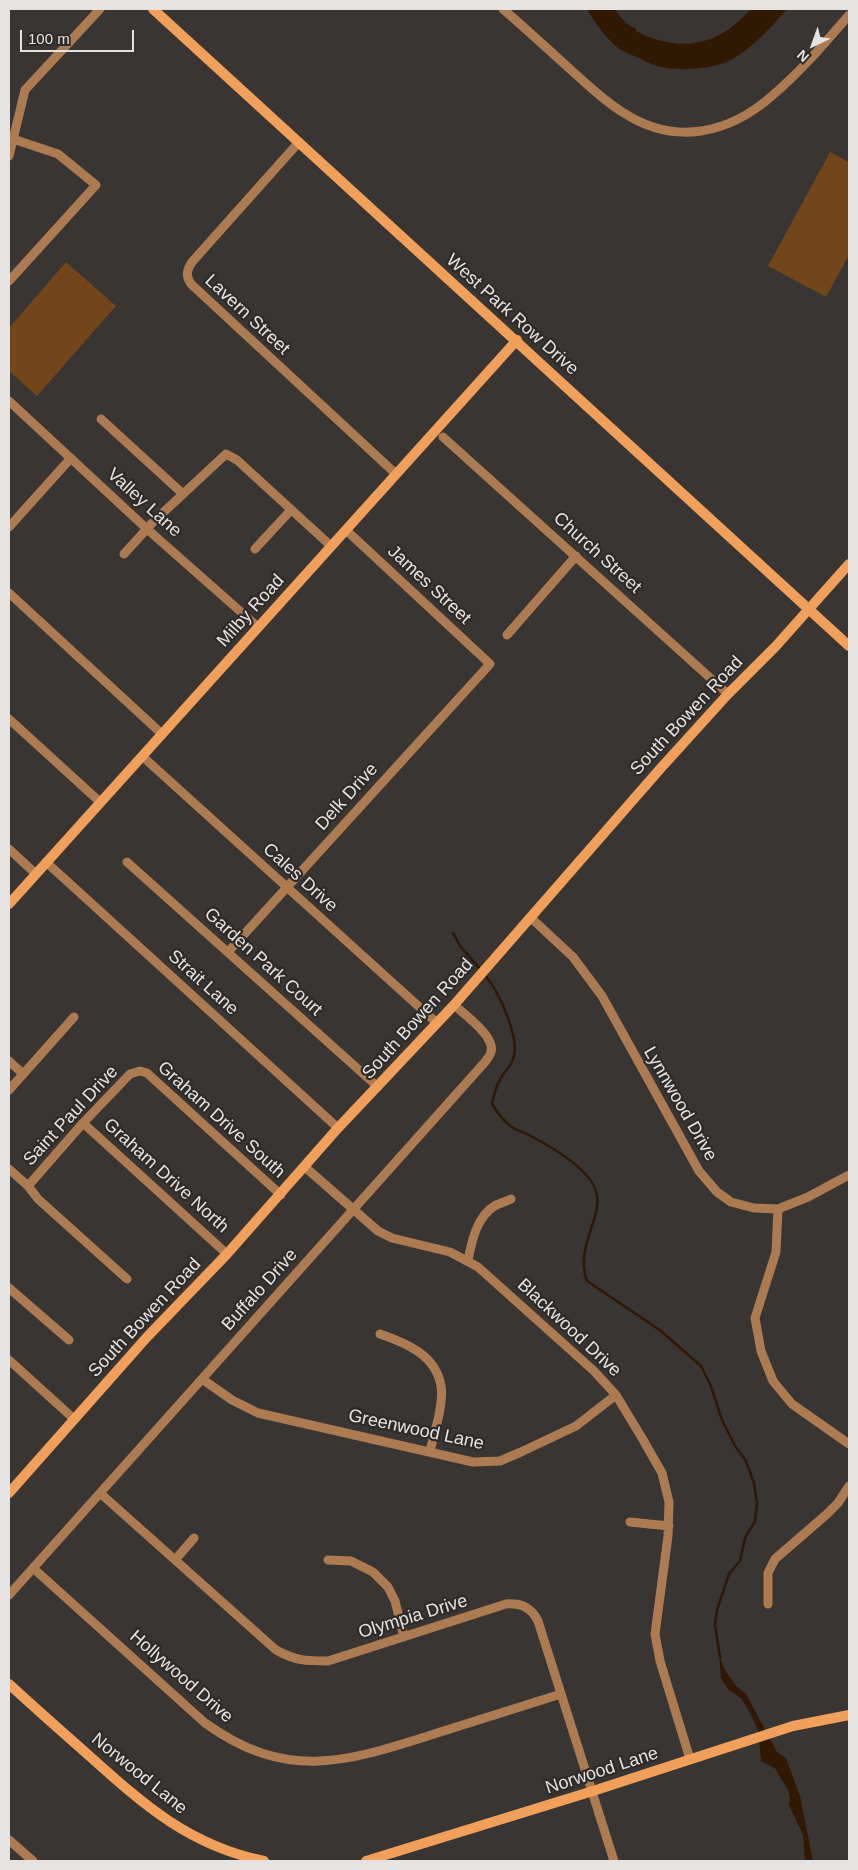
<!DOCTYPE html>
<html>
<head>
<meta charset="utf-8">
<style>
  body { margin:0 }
  #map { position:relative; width:858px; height:1870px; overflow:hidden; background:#393532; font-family:Arial,sans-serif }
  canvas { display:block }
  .frame { position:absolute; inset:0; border:10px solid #e5e3e1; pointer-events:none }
  .north { position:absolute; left:788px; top:20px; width:50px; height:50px; -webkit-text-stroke:4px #2f2b29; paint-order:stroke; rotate:222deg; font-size:14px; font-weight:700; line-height:20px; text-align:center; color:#e5e3e1 }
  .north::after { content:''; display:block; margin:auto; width:18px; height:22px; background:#e5e3e1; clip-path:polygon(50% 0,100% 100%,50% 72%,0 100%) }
  .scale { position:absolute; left:20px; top:30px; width:114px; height:22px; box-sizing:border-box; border:2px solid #e5e3e1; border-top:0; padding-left:6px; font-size:15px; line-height:18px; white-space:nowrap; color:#e5e3e1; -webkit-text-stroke:4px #2f2b29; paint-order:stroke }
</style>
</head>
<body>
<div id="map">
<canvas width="858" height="1870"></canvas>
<div class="frame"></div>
<div class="north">N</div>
<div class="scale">100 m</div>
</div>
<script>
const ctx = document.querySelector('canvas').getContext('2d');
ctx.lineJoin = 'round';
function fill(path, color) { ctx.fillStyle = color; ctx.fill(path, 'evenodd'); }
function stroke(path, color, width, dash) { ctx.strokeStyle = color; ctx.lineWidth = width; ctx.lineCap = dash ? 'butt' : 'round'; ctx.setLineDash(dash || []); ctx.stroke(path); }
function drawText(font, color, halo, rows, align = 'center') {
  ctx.font = font + ' Arial,sans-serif'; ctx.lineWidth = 4.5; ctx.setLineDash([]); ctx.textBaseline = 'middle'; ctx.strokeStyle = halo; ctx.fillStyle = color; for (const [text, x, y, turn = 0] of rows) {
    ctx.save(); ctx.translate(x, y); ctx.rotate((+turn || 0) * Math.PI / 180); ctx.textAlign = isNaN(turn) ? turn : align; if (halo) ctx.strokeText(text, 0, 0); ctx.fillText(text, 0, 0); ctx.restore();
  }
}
fill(new Path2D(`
  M830 152 849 162V255L826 297 768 266Z
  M66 262 116 306 37 396 9 371V328Z`), '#72451b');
fill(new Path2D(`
  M587 9H615L622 19 630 26 636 29V31C665 47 700 49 728 30 736 24 744 16 751 9H787C770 28 754 47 731 60 712 70 668 73 649 63 645 62 642 59 639 58 632 55 624 52 618 48 606 38 594 22 587 9Z
  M719 1655 725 1670 736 1686 746 1694 777 1752 786 1758 800 1796 813 1861H805L803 1835 789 1805C793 1788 781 1783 776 1769L761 1761 758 1730 749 1711 741 1698 729 1690 721 1679Z`), '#301803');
stroke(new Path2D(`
  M453 933 460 946 481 970
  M484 974C498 990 521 1038 513 1059 511 1066 504 1072 501 1078 496 1086 494 1094 492 1104 497 1112 503 1121 512 1127 517 1131 524 1132 529 1135 550 1146 589 1168 596 1191 604 1218 574 1247 587 1281L661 1331 701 1366 711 1386 722 1420 735 1446 746 1461 754 1483 757 1503 755 1521 745 1538 740 1561 729 1574 717 1610 715 1625 720 1657`), '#301803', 2.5);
stroke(new Path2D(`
  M503 9C526 29 548 49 571 70 588 85 604 101 624 113 675 146 729 134 773 95 801 71 825 43 849 15
  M299 142 192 262C187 270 185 275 191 284L396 474
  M9 156 25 90 100 9
  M9 281 96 185 58 154 13 139
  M9 401 147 529 258 627
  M101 419 183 494
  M443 437 728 694
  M9 527 71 458
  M255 549 291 510
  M124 554 153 522 226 454 237 460 331 546
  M9 593 162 734
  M507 635 576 556
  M9 719 100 802
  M142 756 437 1023
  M9 849 36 874
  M46 862 338 1128
  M127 862 378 1087
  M530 917 573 957 602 996 699 1171 717 1192 731 1202 754 1208 778 1209 808 1197 849 1175
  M228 952 490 664 346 530
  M9 1061 23 1074
  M9 1090 74 1017
  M83 1123 227 1254
  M305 1167 378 1231 392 1238 450 1252 478 1267 594 1371 616 1395 642 1438 662 1473 669 1502 668 1536 655 1634 660 1661 690 1759
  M9 1169 28 1186 38 1199 127 1279
  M28 1186 83 1123 130 1074 140 1071 147 1073 281 1195
  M778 1209 776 1252 755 1318 761 1351 773 1381 792 1404 849 1444
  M468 1260C472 1240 477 1216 496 1205 501 1203 507 1201 511 1199
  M9 1288 69 1340
  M380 1334C406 1343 436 1355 441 1386 444 1404 434 1434 430 1451
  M9 1360 74 1419
  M202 1379 232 1400 258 1413 473 1462 500 1461 521 1452 576 1426 616 1395
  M100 1493 276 1650C296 1661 306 1661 328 1661L506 1604C521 1603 531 1607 538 1621L614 1861
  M630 1522 669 1526
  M175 1560 194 1538
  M328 1560 351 1561 373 1572 388 1587 395 1601 404 1637
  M33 1568 205 1723C287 1782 346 1762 434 1734 476 1721 519 1707 561 1694
  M9 1595 485 1062C487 1059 490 1056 491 1052 496 1037 464 1014 454 1005
  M768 1604V1573L775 1559 827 1514 838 1503 849 1486
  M9 1840 33 1861`), '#ad7b51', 9);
stroke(new Path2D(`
  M153 9 849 646
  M9 904 517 340
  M9 1493 147 1337 227 1254 338 1128 454 1005 660 769 728 694 776 646 849 564
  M9 1684C34 1707 60 1730 85 1752 142 1803 187 1845 264 1861
  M366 1861 593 1791 793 1726 849 1715`), '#f0a05b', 10);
drawText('18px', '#e5e3e1', '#2f2b29', [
  ["Lavern Street",247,315,43],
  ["West Park Row Drive",512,315,42],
  ["Valley Lane",144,503,42],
  ["Church Street",597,553,42],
  ["James Street",429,585,43],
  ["Milby Road",251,611,-48],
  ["South Bowen Road",687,716,-47],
  ["Delk Drive",347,797,-48],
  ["Cales Drive",300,878,42],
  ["Garden Park Court",263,962,42],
  ["Strait Lane",203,983,42],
  ["South Bowen Road",418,1019,-48],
  ["Lynnwood Drive",680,1104,60],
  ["Saint Paul Drive",71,1116,-47],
  ["Graham Drive South",221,1120,42],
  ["Graham Drive North",166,1176,42],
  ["Buffalo Drive",260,1290,-48],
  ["South Bowen Road",145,1318,-47],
  ["Blackwood Drive",569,1328,43],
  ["Greenwood Lane",416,1430,12],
  ["Olympia Drive",413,1617,-17],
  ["Hollywood Drive",181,1677,41],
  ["Norwood Lane",602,1771,-18],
  ["Norwood Lane",139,1774,39]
]);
</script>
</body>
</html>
